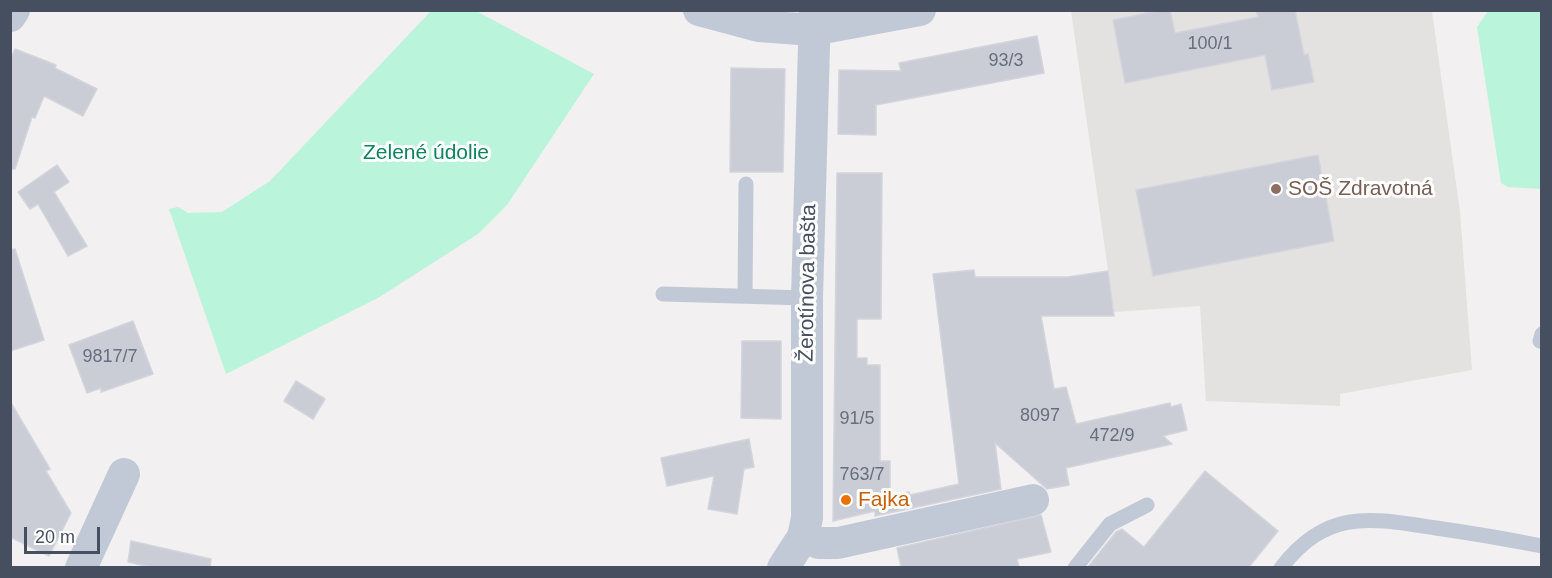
<!DOCTYPE html>
<html>
<head>
<meta charset="utf-8">
<style>
  body { margin:0 }
  #map { position:relative; width:1552px; height:578px; overflow:hidden; background:#f2f0f0; font-family:Helvetica,sans-serif }
  canvas { display:block }
  .frame { position:absolute; inset:0; border:12px solid #464f5f; pointer-events:none }
  .scale { position:absolute; left:24px; top:527px; width:76px; height:27px; box-sizing:border-box; border:3px solid #464f5f; border-top:0; padding-left:8px; font-size:18px; line-height:21px; white-space:nowrap; color:#464f5f; -webkit-text-stroke:4px #fff; paint-order:stroke }
</style>
</head>
<body>
<div id="map">
<canvas width="1552" height="578"></canvas>
<div class="frame"></div>
<div class="scale">20 m</div>
</div>
<script>
const ctx = document.querySelector('canvas').getContext('2d');
ctx.lineJoin = 'round';
function fill(path, color) { ctx.fillStyle = color; ctx.fill(path, 'evenodd'); }
function stroke(path, color, width, dash) { ctx.strokeStyle = color; ctx.lineWidth = width; ctx.lineCap = dash ? 'butt' : 'round'; ctx.setLineDash(dash || []); ctx.stroke(path); }
function drawText(font, color, halo, rows, align = 'center') {
  ctx.font = font + ' Helvetica,sans-serif'; ctx.lineWidth = 6; ctx.setLineDash([]); ctx.textBaseline = 'middle'; ctx.strokeStyle = halo; ctx.fillStyle = color; for (const [text, x, y, turn = 0] of rows) {
    ctx.save(); ctx.translate(x, y); ctx.rotate((+turn || 0) * Math.PI / 180); ctx.textAlign = isNaN(turn) ? turn : align; if (halo) ctx.strokeText(text, 0, 0); ctx.fillText(text, 0, 0); ctx.restore();
  }
}
fill(new Path2D(`
  M1071 11H1432L1460 212 1472 370 1340 394V406L1206 401 1200 306 1114 312Z`), '#e4e1e1');
fill(new Path2D(`
  M431 11H476L594 74 507 205 478 234 378 298 226 374 169 209 178 207 188 213 222 212 270 181Z
  M1488 11H1541V189L1508 187 1501 183 1477 27Z`), '#baf4da');
const building = new Path2D(`
  M1162 10H1170L1175 33 1258 17 1256 10H1295L1304 55 1308 54 1314 82 1272 90 1265 55 1125 83 1113 20Z
  M1037 36 1044 73 876 105V135L838 134 839 70 901 71 899 63Z
  M15 49 56 65 55 68 97 89 83 116 44 96 35 118 32 117 15 169H10V61Z
  M731 68 785 69 783 172H730Z
  M1318 155 1334 241 1153 276 1136 190Z
  M57 165 69 182 54 192 87 246 68 256 38 204 30 209 18 192Z
  M837 173H882L881 319H857V358H867V365H880V461H890V495L909 492 910 495 959 484 933 274 974 270 975 277H1068L1108 271 1114 316H1041L1054 389 1066 387 1076 424 1170 403 1171 407 1181 404 1187 430 1163 436 1172 444 1066 468 1069 485 1047 489 995 443 1001 489 875 516V511L833 521Z
  M15 249 44 340 10 351V250Z
  M133 321 153 374 101 392V388L87 393 69 345Z
  M742 341H781V419L741 418Z
  M296 381 325 399 313 419 284 401Z
  M10 401 50 469 46 471 71 513 49 556 10 537Z
  M749 439 754 467 744 469 737 514 708 509 714 476 667 486 661 458Z
  M1205 471 1278 531 1249 567H1088L1116 532 1122 529 1144 547Z
  M1041 515 1051 552 1017 559 1019 567H901L897 548Z
  M131 541 211 559 210 567H151L128 562Z`);
fill(building, '#cbcdd6');
stroke(building, '#d3d4dc', 1.5);
stroke(new Path2D(`
  M663 294 807 298
  M745 296 746 184
  M1540 341 1542 334
  M1075 568 1110 524 1147 505
  M1281 568C1327 508 1370 518 1436 528 1471 533 1506 539 1542 546`), '#c2c9d6', 15);
stroke(new Path2D(`
  M699 10 759 26 812 30 920 10
  M10 16 14 10
  M803 537 819 543H838L1033 500
  M81 568 124 474
  M783 568 803 537 807 518V298L815 10`), '#c2c9d6', 32);
for (const [x, y, r, color] of [
  [1276,189,6,"#8d6e63"],
  [846,500,6,"#e8710a"]
]) { const dot = new Path2D(); dot.arc(x, y, r, 0, 2 * Math.PI); ctx.fillStyle = color; ctx.fill(dot); stroke(dot, '#fff', 2); }
drawText('18px', '#676e7d', null, [
  ["100/1",1210,44],
  ["93/3",1006,61],
  ["9817/7",110,357],
  ["8097",1040,416],
  ["91/5",857,419],
  ["472/9",1112,436],
  ["763/7",862,475]
]);
drawText('21px', '#0e835c', '#fff', [
  ["Zelené údolie",426,153]
]);
drawText('21px', '#785e54', '#fff', [
  ["SOŠ Zdravotná",1288,189]
], 'left');
drawText('21px', '#464f5f', '#fff', [
  ["Žerotínova bašta",808,283,-89]
]);
drawText('21px', '#c56008', '#fff', [
  ["Fajka",858,500]
], 'left');
</script>
</body>
</html>
